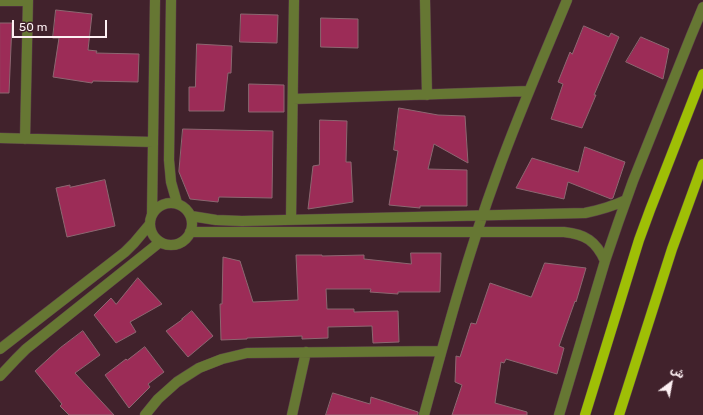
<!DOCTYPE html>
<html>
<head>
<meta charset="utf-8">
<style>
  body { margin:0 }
  #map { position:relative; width:703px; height:415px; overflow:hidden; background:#41222c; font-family:Rubik,Cairo,sans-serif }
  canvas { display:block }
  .north { position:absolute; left:651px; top:363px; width:40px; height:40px; -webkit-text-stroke:3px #41222c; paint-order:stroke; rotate:32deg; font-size:11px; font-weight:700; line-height:16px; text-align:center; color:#fdf0f3 }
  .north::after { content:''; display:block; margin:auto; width:14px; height:18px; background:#fdf0f3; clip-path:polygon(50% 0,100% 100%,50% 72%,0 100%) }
  .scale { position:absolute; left:12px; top:20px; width:95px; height:18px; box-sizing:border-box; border:2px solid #fdf0f3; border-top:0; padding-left:5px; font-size:12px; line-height:14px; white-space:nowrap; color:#fdf0f3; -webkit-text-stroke:3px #41222c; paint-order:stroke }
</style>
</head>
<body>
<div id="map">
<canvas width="703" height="415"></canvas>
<div class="north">ش</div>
<div class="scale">50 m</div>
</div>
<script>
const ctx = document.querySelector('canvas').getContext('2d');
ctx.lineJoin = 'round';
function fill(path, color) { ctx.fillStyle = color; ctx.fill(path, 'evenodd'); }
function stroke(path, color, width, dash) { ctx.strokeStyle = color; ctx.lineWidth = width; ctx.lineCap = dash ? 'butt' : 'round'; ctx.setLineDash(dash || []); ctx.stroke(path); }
const building = new Path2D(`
  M56 10 92 14 88 50 97 51 96 53 139 54 138 82 93 81 92 83 53 77 59 38H53Z
  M241 14 278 15 277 43 240 42Z
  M321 18 358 19V48L321 47Z
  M0 23H12L9 93H0Z
  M584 26 609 37 611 33 619 37 594 95H596L582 128 551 119 563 84 558 82 570 52 572 54Z
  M641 37 669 49 663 79 626 62Z
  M197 44 232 46 231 73H228L224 111H189V87H195Z
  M249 84 284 85V112H249Z
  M399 108 438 115 465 116 468 163 434 144 428 169 467 170V206H420V208L389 205 398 151 394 150Z
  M320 120 347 121 346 162H351L353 202 308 209 313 166 319 165Z
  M183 129 273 131 272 198 219 197 218 202 190 199 179 172Z
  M585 147 625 162 613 198 611 199 568 182 564 199 516 188 532 158 578 172Z
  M105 180 115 226 67 237 56 188 70 185V187Z
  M411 253H441L440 292H398V294L370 292 371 289H326L327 309H354V312L398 311 399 342 373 343 372 326 328 327V338L302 339V336L247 338V339L221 340 220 304H222L223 257 240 261 253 302 298 300 296 255H322V256L364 255V259L411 264Z
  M545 263 586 268 576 302 575 301 559 346 564 348 557 374 506 359 504 363 501 362 495 403 527 412V415H452L462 385 455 382 456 356 460 357 471 323 476 324 490 283 531 297Z
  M138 278 162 304 130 322 136 332 116 343 94 315 111 298 116 304Z
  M192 311 213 336 188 357 166 331 183 319H182Z
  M83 331 100 355 75 373 114 415H69L60 406 62 404 35 371 60 348Z
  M145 347 164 372 148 384 150 387 129 408 105 375 126 359 127 360Z
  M333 393 370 404 371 397 418 412V415H326Z`);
fill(building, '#9c2c57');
stroke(building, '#8c6771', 1);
const minor = new Path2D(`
  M171 0 169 160 171 182 177 203
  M425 0 427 95
  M0 1H28
  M293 99 529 91
  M0 138 153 142
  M25 139 28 0
  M150 224a21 21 0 1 1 42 0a21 21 0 1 1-42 0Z
  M152 215 155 0
  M191 216 216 220 242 221 585 213C600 210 613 206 626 200
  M291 220 294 0
  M190 232H564C585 234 596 241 605 261
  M0 349 125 252 134 243 150 224
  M0 376 16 359 26 349 160 242
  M145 415 158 399 177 382 199 368 222 359 247 353 441 351
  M292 415 306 352
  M424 415C446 334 468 253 497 174 518 115 543 58 567 0
  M559 415 605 261 618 223 633 181 691 36 703 7`);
const major = new Path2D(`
  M585 415 639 240 650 210 703 74
  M619 415 672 249 703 164`);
stroke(minor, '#5b3f48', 11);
stroke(major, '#5b3f48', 11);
stroke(minor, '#673', 10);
stroke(major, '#9fbf06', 10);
</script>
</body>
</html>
